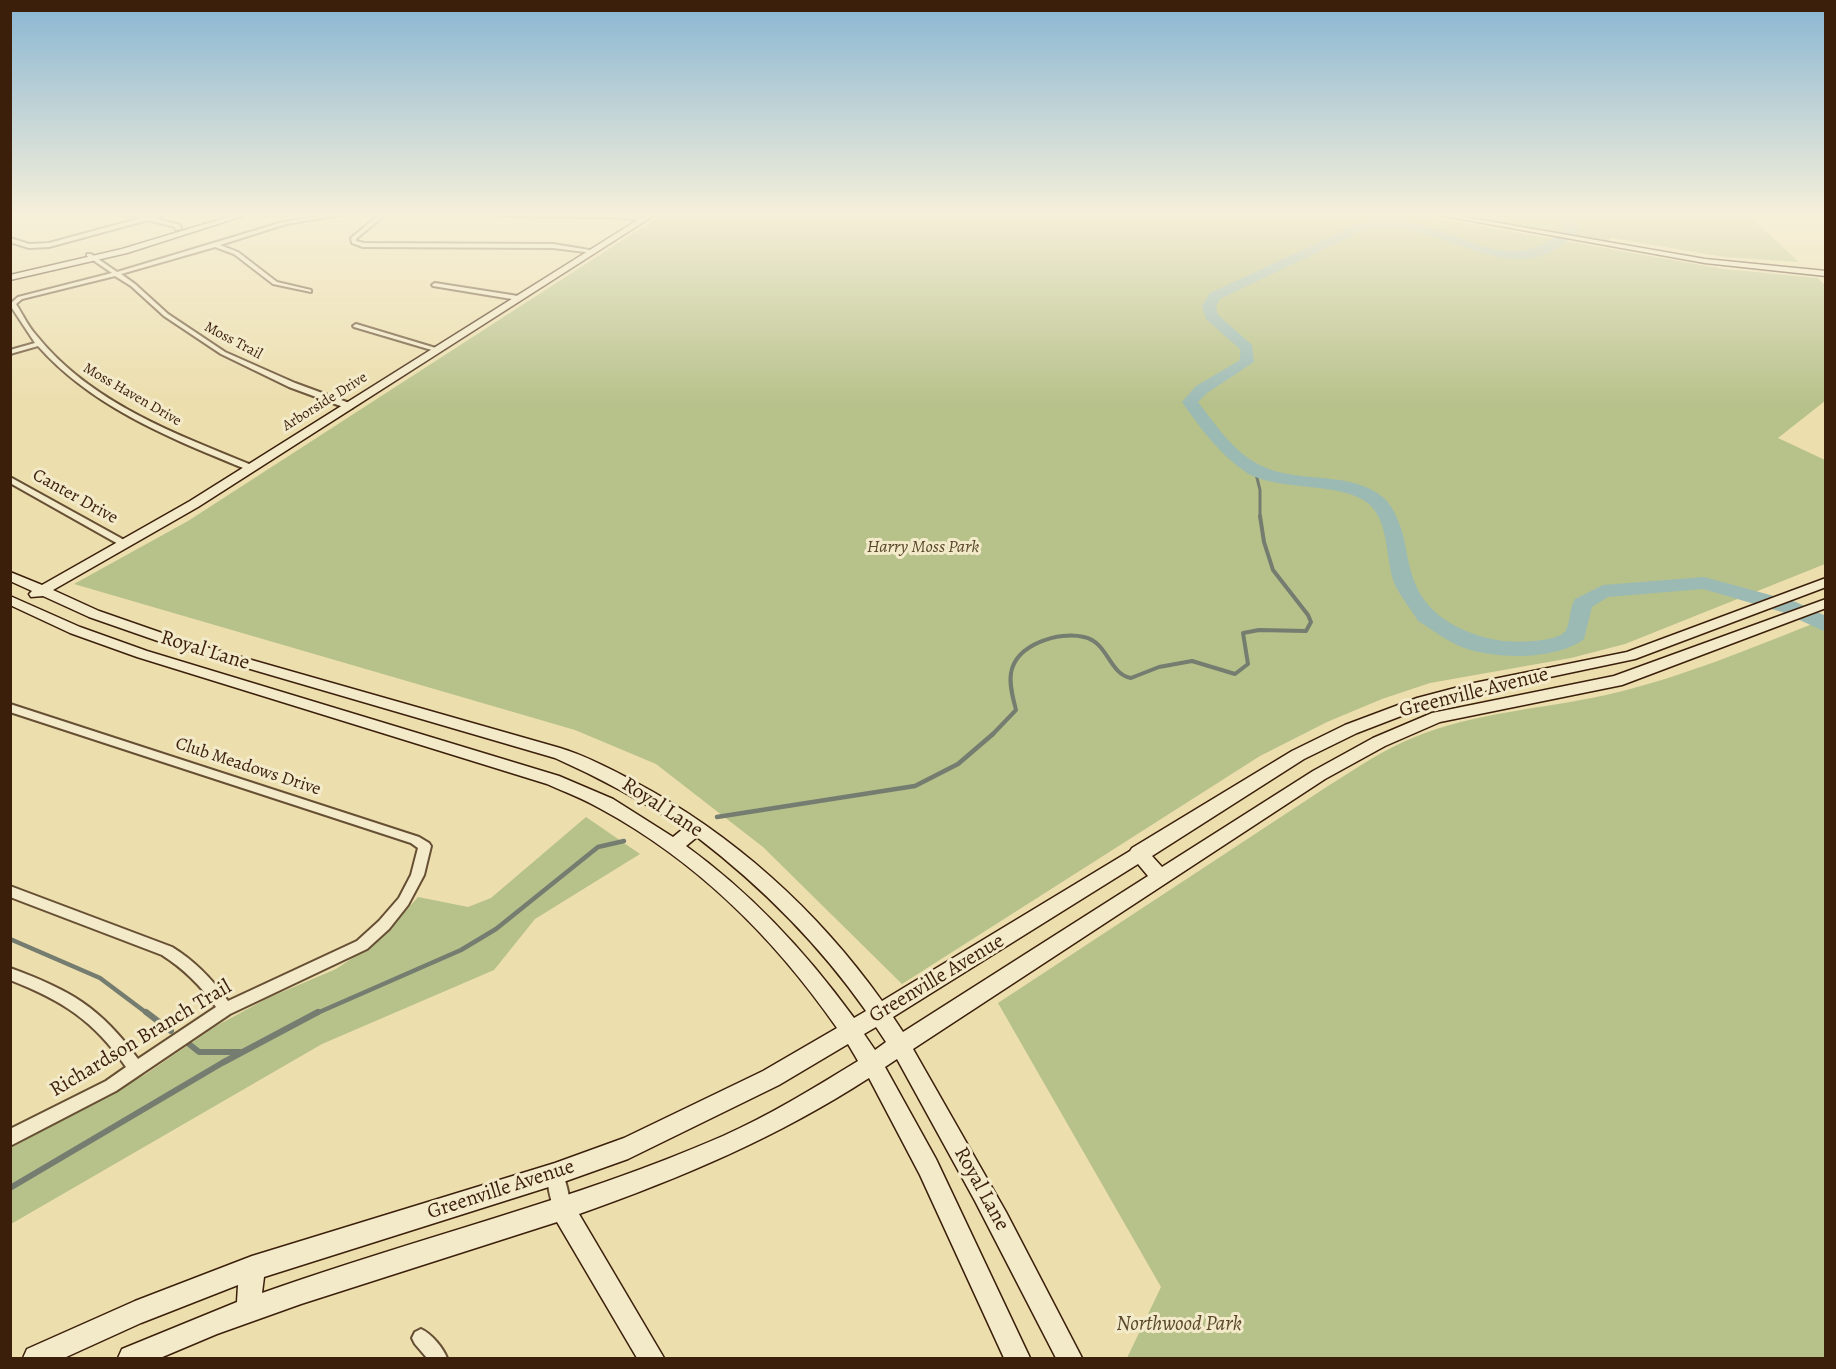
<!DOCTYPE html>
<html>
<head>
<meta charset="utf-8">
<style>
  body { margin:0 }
  #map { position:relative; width:1836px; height:1369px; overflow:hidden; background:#ecdead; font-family:Alegreya,serif }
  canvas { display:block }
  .frame { position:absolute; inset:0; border:12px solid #3b1f0b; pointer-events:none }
</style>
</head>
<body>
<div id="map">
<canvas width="1836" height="1369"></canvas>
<div class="frame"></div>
</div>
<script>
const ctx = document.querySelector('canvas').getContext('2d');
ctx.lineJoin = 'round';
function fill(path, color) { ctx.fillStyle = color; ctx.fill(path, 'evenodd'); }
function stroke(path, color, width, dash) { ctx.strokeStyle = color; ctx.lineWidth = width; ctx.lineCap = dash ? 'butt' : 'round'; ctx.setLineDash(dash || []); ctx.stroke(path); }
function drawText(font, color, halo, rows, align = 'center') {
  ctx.font = font + ' Alegreya,serif'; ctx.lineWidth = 6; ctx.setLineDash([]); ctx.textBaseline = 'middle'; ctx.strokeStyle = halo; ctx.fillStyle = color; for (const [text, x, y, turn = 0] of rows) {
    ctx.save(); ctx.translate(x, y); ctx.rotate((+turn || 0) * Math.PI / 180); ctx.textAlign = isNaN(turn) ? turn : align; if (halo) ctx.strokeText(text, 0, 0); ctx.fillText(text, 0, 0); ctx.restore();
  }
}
fill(new Path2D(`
  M663 214H1412L1724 269 1818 278 1825 285V401L1778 438 1825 460V564L1625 644 1571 658 1430 683 1382 699 1327 722 1260 756 902 984 763 847 656 764 575 730 74 584 188 521Z
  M1448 214H1747L1799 262 1724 257 1611 238 1608 241Z
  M1825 619V1358H1127L1161 1287 998 1003 1328 786C1357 768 1384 749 1415 737 1476 712 1543 709 1606 695 1681 678 1754 647 1825 619Z
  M586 817 640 854 535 919 494 970 322 1044 11 1224V1148L146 1074 216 1026 268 998 336 969 381 939 418 897 468 907 491 898Z`), '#b7c18a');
stroke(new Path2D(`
  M1255 470 1260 490V517`), '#757c70', 3);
stroke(new Path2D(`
  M992 735 1016 710C1013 698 1009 685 1011 673 1016 644 1059 631 1084 637 1108 642 1109 674 1131 678L1159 667 1192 661 1235 674 1248 664 1243 633 1259 630 1306 631 1311 622 1308 615 1273 570 1264 542 1260 516`), '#757c70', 4);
stroke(new Path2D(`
  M717 817 915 786 958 764 993 734
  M10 939 100 978 148 1014
  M315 1014 461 950 496 929 598 847 624 841`), '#757c70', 4.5);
stroke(new Path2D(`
  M146 1012 171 1031
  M189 1044 199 1052H240
  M10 1188 222 1063 318 1012`), '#757c70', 6);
fill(new Path2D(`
  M1548 214 1567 215 1579 228C1531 288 1471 244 1414 231 1397 227 1380 228 1364 230L1220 299 1216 306 1218 315 1252 345 1254 362 1207 393 1198 402C1216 425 1235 454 1262 466 1299 484 1352 470 1384 498 1394 507 1401 526 1404 539 1407 553 1409 569 1415 583 1428 617 1464 634 1497 640 1510 643 1560 643 1566 630 1571 620 1569 609 1575 599L1603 585 1704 577 1796 602 1826 616V632L1782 612 1703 589 1608 597 1592 607 1584 639C1556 661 1489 660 1457 645 1444 639 1431 629 1418 621L1415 616C1408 606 1400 595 1395 585 1385 561 1390 526 1371 506 1347 481 1279 492 1247 473 1220 455 1200 428 1182 402L1196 386 1240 360V349L1206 319 1202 306 1210 293 1356 225C1376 221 1396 220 1416 224 1473 237 1514 276 1566 228L1559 219Z`), '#9cbab4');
const street = new Path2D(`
  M128 214 148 217 166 214 154 218 180 225 181 229 176 230 175 227 148 220 49 247 29 248 10 242V238L29 244 49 243 141 218Z
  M336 214H346L286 224 220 245 238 252 277 282 311 290V292L273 284 234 254 215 247 121 274 135 284 168 314 225 352 295 383 352 404V408H346L289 387 221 354 164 316 131 286 115 276 22 299 16 304C23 315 28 326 36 335 90 403 176 434 254 466V470H248C173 439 94 409 38 346L10 354V350L35 343 10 305 11 303 18 297 112 273 87 256V254H91L117 272 283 222Z
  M380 214H386L356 239V241L364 243 553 244 596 251 593 253 553 248 363 247 352 243 351 238Z
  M499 214H608L647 218 644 220 606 217 502 216Z
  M435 283 518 296 521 298 518 300 433 286 432 285Z
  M356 324 439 349 440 350 435 351 354 327 353 326Z
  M10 477 126 541 127 543 123 546 120 545 10 483Z
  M10 704 419 837 429 843 431 846 424 875 408 905 389 929 367 949 230 1014 116 1091 10 1146V1129L106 1081 126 1067C93 1020 63 1001 10 980V968C70 990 100 1007 138 1059L216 1007C201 986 184 969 162 955L10 897V886L172 947C195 961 212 979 228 1001L357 941 379 921 399 898 411 875 418 848 411 843 10 712Z
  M555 1166 561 1168C565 1180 573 1202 568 1214L562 1216 556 1214C551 1202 545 1180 549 1168Z
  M421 1329C432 1334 443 1348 447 1358H427L415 1344 412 1338 415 1332Z`);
const secondary = new Path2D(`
  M238 214H249L127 253 10 280V275L122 249Z
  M647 214H656L198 507 53 590 99 611 185 641 560 748C586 756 611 769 635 782 733 834 818 911 882 1001L1130 851 1132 848 1292 751 1345 725 1417 698 1474 683 1627 652 1826 578V587L1635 659 1474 693 1427 706 1357 733 1304 759 1152 856 1162 867 1313 771 1373 738 1432 713 1614 676 1826 599V608L1622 685 1440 722 1385 746 1325 779 913 1049 1006 1212 1082 1358H1056L975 1201 897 1059 885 1067 936 1159 1030 1358H1004L920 1175 869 1078C778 1137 681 1178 579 1214L664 1358H637L557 1222 301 1304 217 1334 160 1358H118L122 1349 237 1302 238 1285 141 1323 64 1358H23L27 1349 135 1301 252 1256 555 1163 624 1138 763 1071 837 1028C775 939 697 861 601 809 584 799 565 792 547 784L137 657 70 633 10 605V596L80 627 147 651 559 776 613 799 673 837 684 828C642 801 600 778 555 758L175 647 89 617 43 596 31 597 29 594 32 591 10 581V572L42 585 190 501ZM697 837C762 887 819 944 866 1011L854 1018C806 952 752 894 686 846ZM1138 864 1148 876 903 1032 893 1017ZM876 1027 886 1042 875 1050 864 1034ZM848 1044 858 1061C814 1088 770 1115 723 1136 574 1201 416 1238 262 1293L264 1277 555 1185 628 1159 779 1085Z
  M1433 214H1447L1705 259 1826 271V276L1705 263Z`);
stroke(street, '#674f34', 4);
stroke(secondary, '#3b1f0b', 3);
fill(street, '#f3eaca');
fill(secondary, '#f3eaca');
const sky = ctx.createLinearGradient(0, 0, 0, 405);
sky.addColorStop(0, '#89b6d3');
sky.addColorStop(0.53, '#f6f0da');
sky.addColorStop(1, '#f6f0da00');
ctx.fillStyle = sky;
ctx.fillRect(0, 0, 1836, 405);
drawText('15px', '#3b1f0b', '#f3eaca', [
  ["Moss Trail",233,341,28],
  ["Moss Haven Drive",132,395,30],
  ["Arborside Drive",325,402,-32]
]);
drawText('18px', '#3b1f0b', '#f3eaca', [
  ["Canter Drive",75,497,29],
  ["Club Meadows Drive",248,767,18]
]);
drawText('italic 18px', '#5a482b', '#f3eaca', [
  ["Harry Moss Park",923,548]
]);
drawText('21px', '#3b1f0b', '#f3eaca', [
  ["Royal Lane",205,651,17],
  ["Greenville Avenue",1474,693,-14],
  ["Royal Lane",662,808,33],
  ["Greenville Avenue",937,979,-31],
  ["Richardson Branch Trail",141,1039,-31],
  ["Royal Lane",981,1189,61],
  ["Greenville Avenue",501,1190,-18]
]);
drawText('italic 21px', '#5a482b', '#f3eaca', [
  ["Northwood Park",1179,1325]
]);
</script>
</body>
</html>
